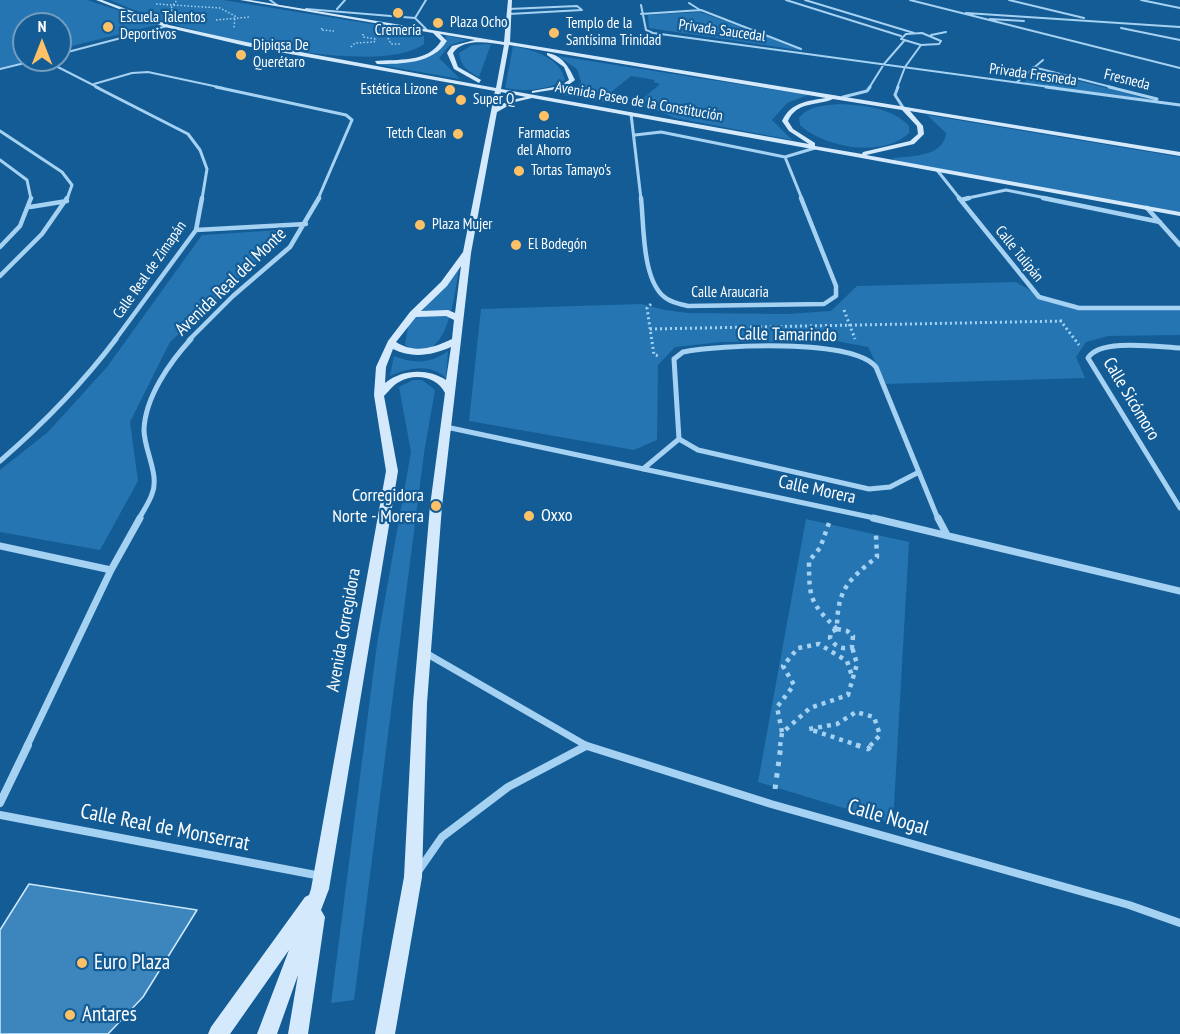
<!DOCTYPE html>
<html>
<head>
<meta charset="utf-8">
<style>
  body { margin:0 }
  #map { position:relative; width:1180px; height:1034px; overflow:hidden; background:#145c95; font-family:"PT Sans Narrow",sans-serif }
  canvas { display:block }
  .north { position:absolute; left:12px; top:12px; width:60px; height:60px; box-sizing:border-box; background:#145c95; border:2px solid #729dbf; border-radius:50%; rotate:0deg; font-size:16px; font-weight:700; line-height:24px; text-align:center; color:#fff }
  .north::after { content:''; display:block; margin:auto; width:21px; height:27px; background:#ffc166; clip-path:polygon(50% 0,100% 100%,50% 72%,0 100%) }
</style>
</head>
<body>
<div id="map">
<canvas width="1180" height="1034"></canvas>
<div class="north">N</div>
</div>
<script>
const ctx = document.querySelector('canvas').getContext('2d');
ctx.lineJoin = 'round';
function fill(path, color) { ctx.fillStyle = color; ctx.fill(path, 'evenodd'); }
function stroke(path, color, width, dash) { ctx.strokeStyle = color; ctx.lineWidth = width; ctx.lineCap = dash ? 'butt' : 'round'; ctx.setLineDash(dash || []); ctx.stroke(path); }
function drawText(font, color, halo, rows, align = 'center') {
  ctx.font = font + ' "PT Sans Narrow",sans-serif'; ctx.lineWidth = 4.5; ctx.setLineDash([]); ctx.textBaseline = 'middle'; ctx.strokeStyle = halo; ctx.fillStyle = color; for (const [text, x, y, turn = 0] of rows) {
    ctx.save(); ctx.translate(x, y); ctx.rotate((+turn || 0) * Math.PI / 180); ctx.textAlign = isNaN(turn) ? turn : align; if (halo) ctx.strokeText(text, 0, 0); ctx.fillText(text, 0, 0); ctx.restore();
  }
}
fill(new Path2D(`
  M0 0H87L160 24 60 49V24H24V60H36L0 68Z
  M110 0H223L409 30 424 36V44C381 76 221 39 170 23 150 17 130 8 110 0Z
  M700 12 805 51 649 28 648 15Z
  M445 35 467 40 450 45 439 58 460 79 375 64C404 62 424 62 447 43Z
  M491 44 479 77C467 71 461 66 459 53L472 45Z
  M513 46C533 50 560 57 565 80 546 90 526 92 505 88Z
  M558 56 808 95 787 103 772 120 792 140 675 118 656 110 630 104V102L638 103 660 84 653 82 655 80 631 76 605 97 614 99 610 103 557 94 578 87 581 82 577 69Z
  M1037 70 1159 102 1024 83Z
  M843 104C866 106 893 108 909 126V133C884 158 824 148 800 125L799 118C809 105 827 105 843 104Z
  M927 115 1180 157V212L894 161 893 158C911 156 944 157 946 133Z
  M280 230 275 246 170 342 130 422 138 481 100 550 0 532V470L48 432 107 367 202 235Z
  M459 269C454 295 448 371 405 345L408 326Z
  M1016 282 1035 293 1073 308 1180 307V335L1108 336 1086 342 1076 357 1085 378 886 384 868 347 836 341 722 342 675 347 658 365 657 440 634 450 469 421 481 309 641 304 665 310 688 313 787 314 831 311 857 286Z
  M448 351 446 378C430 363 408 368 390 376L394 356C414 364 430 364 448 351Z
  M413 380H422L435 390 424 453 354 1000 331 1003 377 644 411 452 399 387Z
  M806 519 909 542 893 823 758 782Z`), '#2475b2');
const building = new Path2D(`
  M29 884 197 910 143 997 108 1034H0V930Z`);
fill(building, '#3d86bd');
stroke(building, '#cce8fc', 1.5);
stroke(new Path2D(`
  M156 4 220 8 235 16 234 28
  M172 11 171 8 177 0
  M216 20 250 17
  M322 28 321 30 334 31
  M363 34V37L376 39
  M388 38 391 44H400
  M351 47 355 43 374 42 376 39`), '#a5d1f2', 1.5, [1.5, 2]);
stroke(new Path2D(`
  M651 304 647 308 654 355 660 356
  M844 310 855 339
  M1060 320 1079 345
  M650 329 1064 321`), '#a5d1f2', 3, [2, 3]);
stroke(new Path2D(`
  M829 523 820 548 809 561C809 598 810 603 837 629 837 590 848 580 877 557L876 535
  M837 629 847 631 853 636 852 647C842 650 835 647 830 638L831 632Z
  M782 732 777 707 794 685 783 666 798 648 819 644 847 661 852 676
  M780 746 782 733 810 708 848 695 857 664 852 647
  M860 746 809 729 837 724 856 712 874 717 880 735 870 746`), '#a5d1f2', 4.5, [4, 5]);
stroke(new Path2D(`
  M856 745 868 749 872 745
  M775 789 781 745`), '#a5d1f2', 5, [4.5, 7]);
stroke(new Path2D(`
  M509 9 577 6 582 10 509 14`), '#a5d1f2', 2);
stroke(new Path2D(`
  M270 0 277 5
  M426 0 415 18 426 29
  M786 0 901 36
  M805 0 914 33
  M910 0 1180 68
  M1009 0 1084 18
  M1141 0 1180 8
  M689 3 700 10
  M641 5 646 30 653 33 1057 88
  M306 9 415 18
  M337 9 345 0
  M966 13 1180 27
  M641 14 701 10 801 49
  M990 19 1024 21
  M1121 28 1180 40
  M922 33 941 41 939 44 921 45 901 39 906 34Z
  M931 35 946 32
  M60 54 167 26
  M50 63 99 88
  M1033 67 1115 88
  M0 69 37 60
  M1016 83 1043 60
  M94 84 132 73 148 72 223 88
  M869 88 884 64 904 41
  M897 88 905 67 921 45`), '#a5d1f2', 2);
stroke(new Path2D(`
  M96 87 188 134 200 150 207 169 202 199
  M216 87 346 115 352 120 318 199
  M898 87 895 95 904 109
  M1046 87 1180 105
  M1109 87 1157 99
  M843 97 867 91 870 87
  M631 114 641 199
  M0 131 62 172 72 185 67 199
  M635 135 661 132 785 157 802 199
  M785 157 815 148
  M0 160 27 180 31 199
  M937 170 960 199
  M963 199 1006 190 1051 199`), '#a5d1f2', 3);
stroke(new Path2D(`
  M641 198C644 225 642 275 662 295 669 302 679 304 688 306L824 304 836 296V286L801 198
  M959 198 1039 297 1079 308H1180
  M1043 198 1160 222
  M961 200 969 198
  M30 207 67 201
  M1147 208 1180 245
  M196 230 306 224
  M0 247 20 226 31 198
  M0 276 42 234 67 198
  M115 340 196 230 202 198
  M189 340 233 296 290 247 319 198`), '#a5d1f2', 4.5);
stroke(new Path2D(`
  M1180 348C1158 347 1099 338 1088 358L1180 508
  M446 427 879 519
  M679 439 698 450 869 489 890 487 919 472
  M0 461C43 424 82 384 116 339
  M643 469 679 439 674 359 683 352C719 345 852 338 876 367L938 519
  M139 519C143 511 149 503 152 494 160 475 144 450 144 430 145 397 170 362 191 339`), '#a5d1f2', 5);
stroke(new Path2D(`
  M873 518 1180 591
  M938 518 947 535
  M0 546 111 570
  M424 652 587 746
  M27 746 111 570 140 518`), '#a5d1f2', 7);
stroke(new Path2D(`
  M584 745 771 804 1129 905 1180 923
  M0 803 28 745
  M0 815 321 876
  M419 870 442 837 508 787 586 746`), '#a5d1f2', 8);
fill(new Path2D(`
  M96 0H102L169 25 246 42 496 88 504 45C489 42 462 38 453 53L458 67 481 80 479 83 454 69 447 53 452 46 475 40 440 34 447 41C433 64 401 64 377 64L375 61C397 59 428 63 441 41L433 33 240 0H250L504 42 508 0H512L510 42 1180 152V156L910 111 923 126 924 134 914 144 866 155 1180 212V216L532 98 515 102 497 112 471 253 442 506 427 703 422 877 395 1034H375L404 877 413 703 430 506 445 393C437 376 414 373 399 382 393 385 389 391 384 396L398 471 329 889 321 910 325 917 308 1034H288L298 975 277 1034H257L289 950 230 1034H208L211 1027 305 897 309 895 311 889 386 471 374 395 376 367 388 341 410 312 441 282 463 252 495 91 246 46 165 27ZM509 45 826 98C808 101 791 102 782 121L789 131 809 144 501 89ZM501 92 526 97 511 100 498 106ZM833 99 902 110 917 126 918 134 910 141 863 152 862 154 815 146V143L793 129 788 121C797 101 817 106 833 99ZM461 266 455 313 448 310 421 311 447 286ZM446 316 454 320 452 339C433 348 415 354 396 342L416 317ZM451 347 446 380C428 368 402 369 385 383L386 367 393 349C413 359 432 355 451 347Z
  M547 53C562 55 569 67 575 80L564 88 532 93V91L560 86 569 80 564 67 547 55Z`), '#d4eafc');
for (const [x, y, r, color] of [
  [398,13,6,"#ffc166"],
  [438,23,6,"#ffc166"],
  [108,27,6,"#ffc166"],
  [554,33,6,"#ffc166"],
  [241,55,6,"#ffc166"],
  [450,90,6,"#ffc166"],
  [461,100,6,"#ffc166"],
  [544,116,6,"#ffc166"],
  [458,134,6,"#ffc166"],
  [519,171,6,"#ffc166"],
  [420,225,6,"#ffc166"],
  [516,245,6,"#ffc166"],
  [436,506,6,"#ffc166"],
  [529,516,6,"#ffc166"],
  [82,963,6,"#ffc166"],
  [70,1015,6,"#ffc166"]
]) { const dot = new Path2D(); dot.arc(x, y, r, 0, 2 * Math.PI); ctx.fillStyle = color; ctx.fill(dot); stroke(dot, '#145c95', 2); }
drawText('15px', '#fff', '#145c95', [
  ["Escuela Talentos",120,18],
  ["Deportivos",120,35],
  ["Plaza Ocho",450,23],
  ["Templo de la",566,24],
  ["Santísima Trinidad",566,41],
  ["Cremería",398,31,"center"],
  ["Dipiqsa De",253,46],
  ["Querétaro",253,63],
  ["Estética Lizone",438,90,"right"],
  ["Super Q",473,100],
  ["Tetch Clean",446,134,"right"],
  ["Farmacias",544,134,"center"],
  ["del Ahorro",544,151,"center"],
  ["Tortas Tamayo's",531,171],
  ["Plaza Mujer",432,225],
  ["El Bodegón",528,245]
], 'left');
drawText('15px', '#fff', '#145c95', [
  ["Privada Saucedal",722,31,8],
  ["Privada Fresneda",1033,75,8],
  ["Fresneda",1127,80,14],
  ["Avenida Paseo de la Constitución",639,102,10],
  ["Calle Tulipán",1019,254,51],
  ["Calle Real de Zimapán",150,270,-55],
  ["Calle Araucaria",730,293]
]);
drawText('18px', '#fff', '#145c95', [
  ["Avenida Real del Monte",231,282,-44],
  ["Calle Tamarindo",787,335,1],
  ["Calle Sicómoro",1131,399,59],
  ["Calle Morera",817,490,12],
  ["Avenida Corregidora",344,630,-80]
]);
drawText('18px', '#fff', '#145c95', [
  ["Corregidora",424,496],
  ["Norte - Morera",424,517],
  ["Oxxo",541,516,"left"]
], 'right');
drawText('21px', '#fff', '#145c95', [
  ["Calle Nogal",888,818,16],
  ["Calle Real de Monserrat",165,828,11]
]);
drawText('21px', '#fff', '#145c95', [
  ["Euro Plaza",94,963],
  ["Antares",82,1015]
], 'left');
</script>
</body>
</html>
